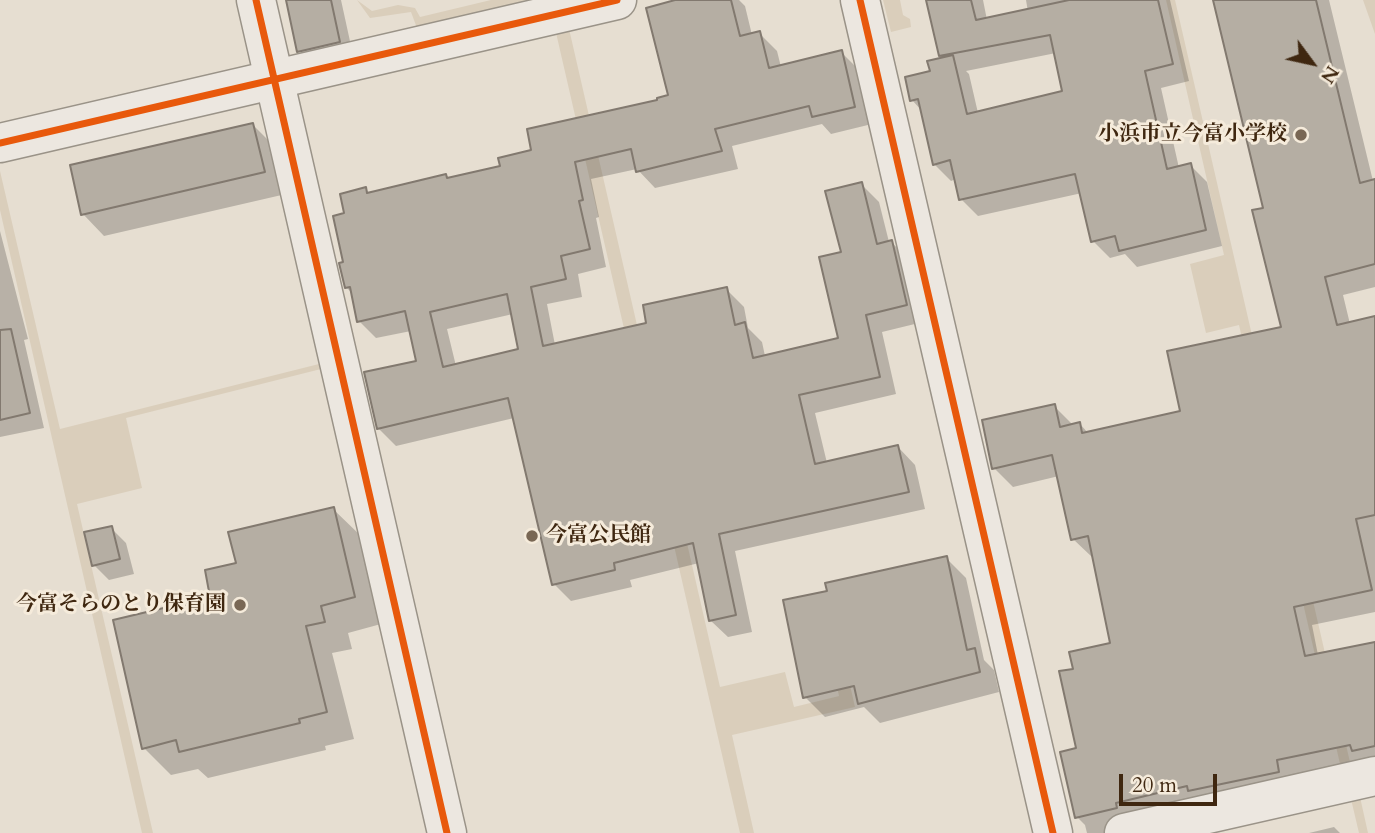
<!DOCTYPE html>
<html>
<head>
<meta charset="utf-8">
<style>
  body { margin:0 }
  #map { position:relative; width:1375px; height:833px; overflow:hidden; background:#e6ded1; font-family:Cardo,serif }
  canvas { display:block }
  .north { position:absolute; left:1277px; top:28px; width:70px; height:70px; -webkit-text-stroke:5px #f5ebdb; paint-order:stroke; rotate:123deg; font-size:19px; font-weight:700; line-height:28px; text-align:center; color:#3f2710 }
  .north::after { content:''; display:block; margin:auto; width:24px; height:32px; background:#3f2710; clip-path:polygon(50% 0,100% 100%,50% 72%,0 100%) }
  .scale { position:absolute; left:1119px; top:774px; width:98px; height:32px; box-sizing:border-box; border:4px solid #3f2710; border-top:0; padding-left:9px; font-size:21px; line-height:24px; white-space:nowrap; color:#3f2710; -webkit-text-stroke:5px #f5ebdb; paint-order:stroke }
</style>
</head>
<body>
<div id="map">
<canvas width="1375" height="833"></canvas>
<div class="north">N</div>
<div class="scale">20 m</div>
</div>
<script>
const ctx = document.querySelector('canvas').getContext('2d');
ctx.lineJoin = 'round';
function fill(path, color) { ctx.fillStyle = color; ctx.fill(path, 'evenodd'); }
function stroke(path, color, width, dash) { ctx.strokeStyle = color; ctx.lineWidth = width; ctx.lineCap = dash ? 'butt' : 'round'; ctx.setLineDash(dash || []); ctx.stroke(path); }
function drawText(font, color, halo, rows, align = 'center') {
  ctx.font = font + ' Cardo,"Noto Serif JP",serif'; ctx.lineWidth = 6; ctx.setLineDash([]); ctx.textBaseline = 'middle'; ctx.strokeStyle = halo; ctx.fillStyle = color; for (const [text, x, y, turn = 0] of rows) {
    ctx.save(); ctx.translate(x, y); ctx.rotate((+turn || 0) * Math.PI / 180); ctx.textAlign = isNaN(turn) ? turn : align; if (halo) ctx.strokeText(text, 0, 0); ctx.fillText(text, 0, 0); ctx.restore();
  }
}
fill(new Path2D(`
  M357 0 372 11 398 5 415 8 420 17 491 0H564L417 28 411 12 370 18Z
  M883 0H900L903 15 910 19 911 27 891 32Z
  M1166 0H1175L1350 762 1340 764 1239 325 1206 333 1190 264 1224 255Z
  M1363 0H1375V34Z
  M567 20 720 687 785 672 794 707 839 696 833 670 846 667 855 707 732 735 754 833H740L554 24Z
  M0 171 60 429 323 363 325 368 126 418 142 488 77 504 153 833H142L0 210Z
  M1360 797 1368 833H1359L1351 799Z`), '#dacebb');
fill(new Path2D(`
  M288 0H341L353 55 313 64 299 51Z
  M682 0H739L745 6 752 35 759 33 777 51 781 67 841 52 859 70 872 124 831 134 822 124 732 146 738 169 655 188 637 169 591 179 599 217 596 218 606 267 578 274 582 297 547 304 555 345 648 324 726 289 744 307 748 328 762 342 765 356 840 339 843 254 861 184 879 202 889 242H891L909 259 923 322 882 332 896 394 815 413 827 463 898 447 915 465 925 509 735 551 752 632 728 637 710 620 699 563 630 580 632 587 571 601 554 584 514 418 396 446 378 428 418 362 411 331 376 338 359 321 353 294 346 287V214L366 189 370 194 446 176 449 179 502 167 533 152 670 97ZM513 314 520 350 456 366 447 329Z
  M928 0H983L987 20 1028 12 1026 0H1170L1189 81 1161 88 1179 168 1190 165 1207 182 1222 246 1137 267 1125 254 1110 258 1093 241 1082 193 978 216 961 199 956 179 951 181 934 164 922 111 912 100 945 59 941 55ZM1056 53 1064 92 978 113 969 74 966 71Z
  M1215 0H1329L1373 181H1375V287L1343 295 1350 324 1375 318V612L1312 625 1318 655 1375 645V768L1133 833H1087L1085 825 1077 817 1078 750 1075 670 1112 644 1094 557H1092L1073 539 1059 476 1013 487 994 468 1054 406 1074 426 1080 424 1088 433 1182 412 1284 328 1265 209Z
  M253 125 275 147 286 194 104 236 83 214Z
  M0 231 28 339 24 340 44 428 0 437Z
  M333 509 361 536 381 624 348 633 352 649 332 653 354 739 325 746 326 750 208 778 198 769 171 775 144 748 212 598 238 565Z
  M111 528 126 543 134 574 109 580 94 565Z
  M946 558 966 578 984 660 994 670 999 692 880 723 864 707 825 717 805 697 829 592Z
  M1334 827 1340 833H1309Z`), '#0003');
const building = new Path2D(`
  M286 0H331L340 42 297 52Z
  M675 0H731L740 36 760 31 769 68 842 50 855 107 812 117 809 106 715 129 722 151 636 172 631 149 575 162 583 200 579 201 590 249 561 256 566 279 531 287 543 346 646 323 643 305 727 287 735 325 745 322 753 358 838 338 819 257 841 252 825 191 862 182 877 244 892 240 907 305 866 315 880 377 799 395 815 464 898 445 909 492 719 534 736 615 709 621 693 543 614 563 615 570 552 585 508 398 377 429 364 372 416 361 405 311 357 322 350 287 345 288 339 263 343 262 333 216 344 213 340 194 366 187 367 193 446 174 447 178 500 166 498 158 531 150 527 129 657 100V98L668 95 646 8ZM507 294 518 349 443 367 430 312Z
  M926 0H971L976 20 1069 0H1158L1173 64 1145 71 1167 169 1191 163 1206 230 1119 251 1115 236 1091 242 1075 174 959 200 950 160 933 165 918 99 910 101 905 77 930 71 927 61 953 55 967 114 1062 91 1050 35 939 56Z
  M1213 0H1316L1360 183 1375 179V264L1325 277 1337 325 1375 316V515L1356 519 1372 590 1294 607 1305 656 1375 642V746L1352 751 1350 745 1277 760 1279 772 1188 791 1187 786 1116 803 1117 808 1075 818 1060 752 1076 748 1059 671 1073 669 1069 652 1110 643 1088 536 1071 540 1052 455 992 469 982 420 1055 404 1060 427 1080 422 1082 433 1180 411 1167 351 1281 327 1252 210 1263 208Z
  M253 123 265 172 81 215 70 165Z
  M11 329 30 413 0 420V330Z
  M334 507 355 597 321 606 325 622 306 626 327 712 299 719 300 723 179 752 176 740 142 749 113 620 210 597 205 570 236 563 228 532Z
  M112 526 120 559 92 566 84 532Z
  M947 556 967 650 975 648 980 672 858 704 854 686 803 698 783 600 827 591 825 583Z`);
fill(building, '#b5aea3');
stroke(building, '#82796f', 2);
const minor = new Path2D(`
  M256 0 447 833
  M860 0 1053 833
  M0 143 617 0
  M1124 833 1375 776`);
stroke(minor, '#9a9388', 41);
stroke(minor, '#ece7e0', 38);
stroke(new Path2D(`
  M256 0 447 833
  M860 0 1053 833
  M0 143 617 0`), '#e8590c', 7);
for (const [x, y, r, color] of [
  [1301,135,7,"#796754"],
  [532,536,7,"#796754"],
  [240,605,7,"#796754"]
]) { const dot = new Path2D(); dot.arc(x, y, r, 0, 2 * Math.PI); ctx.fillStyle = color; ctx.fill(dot); stroke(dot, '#f5ebdb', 2.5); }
drawText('bold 21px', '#3f2710', '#f5ebdb', [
  ["小浜市立今富小学校",1287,135],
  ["今富公民館",546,536,"left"],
  ["今富そらのとり保育園",226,605]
], 'right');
</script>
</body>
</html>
